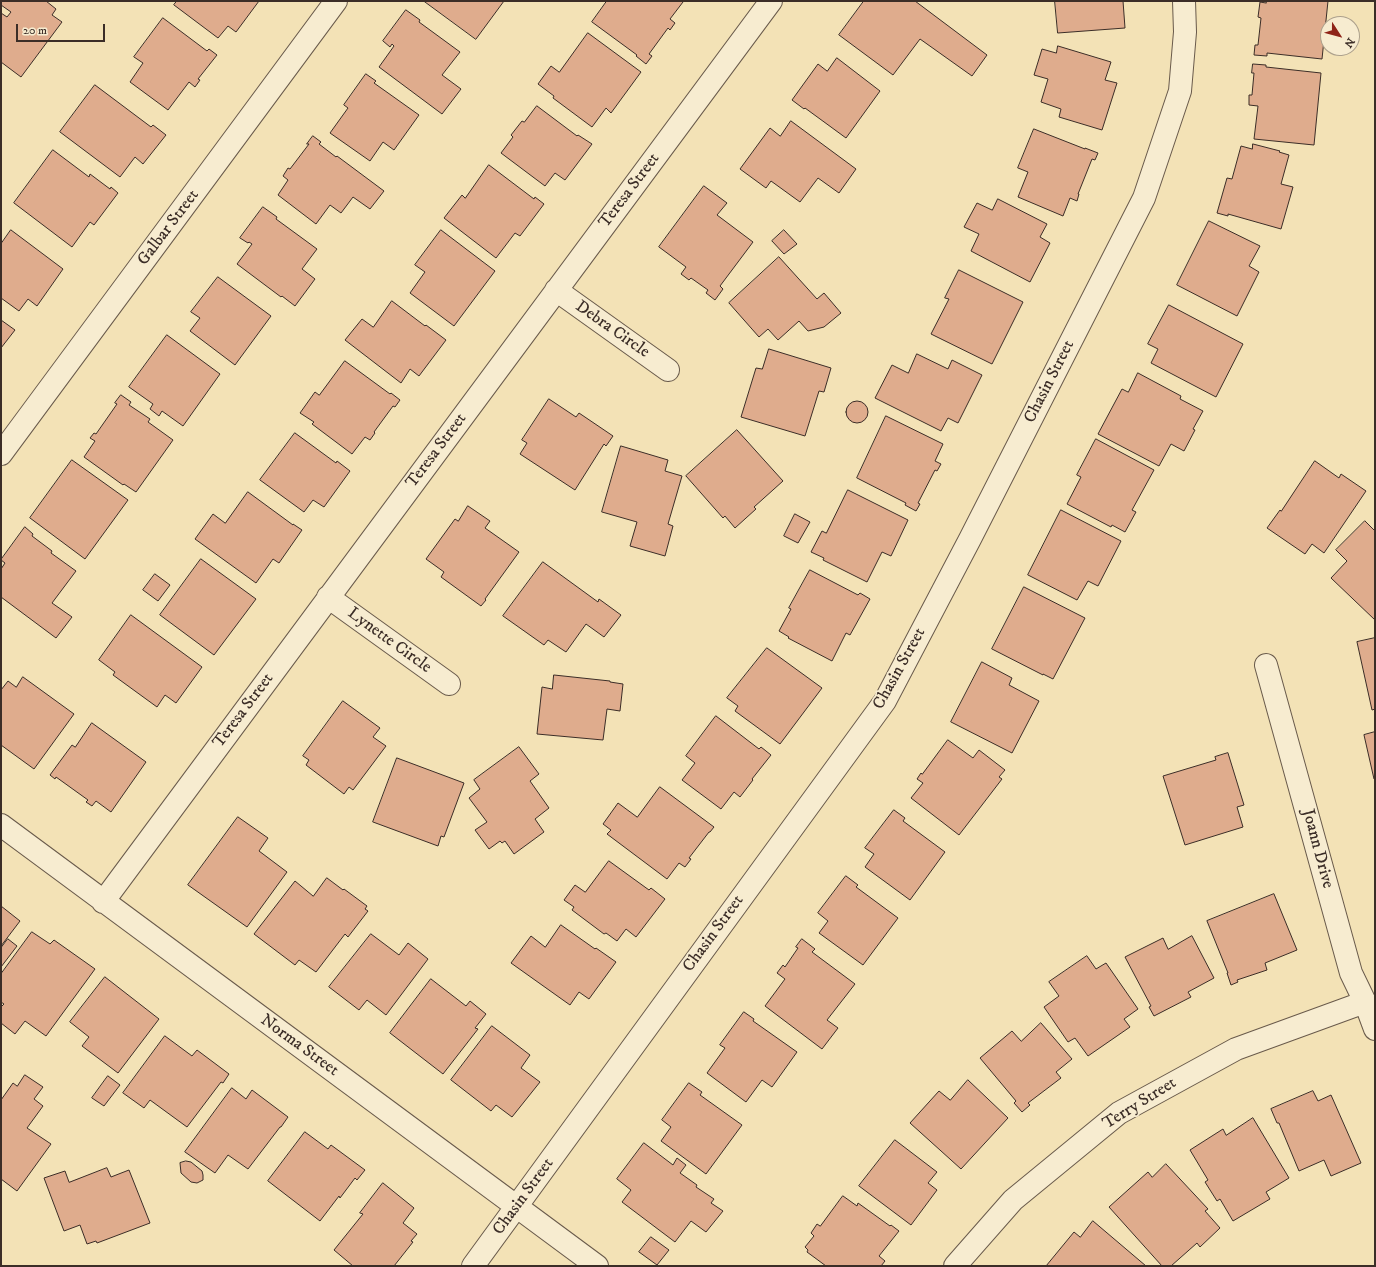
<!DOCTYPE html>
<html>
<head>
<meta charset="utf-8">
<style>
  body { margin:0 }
  #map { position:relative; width:1376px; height:1267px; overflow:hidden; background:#f3e2b6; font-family:"IM FELL DW Pica",serif }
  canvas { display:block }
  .frame { position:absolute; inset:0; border:2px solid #3b2d27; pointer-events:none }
  .north { position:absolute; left:1320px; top:16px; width:40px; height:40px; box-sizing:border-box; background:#f7ecd0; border:1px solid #aca08c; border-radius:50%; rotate:126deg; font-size:11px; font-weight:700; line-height:16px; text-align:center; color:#3b2d27 }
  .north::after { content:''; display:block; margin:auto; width:14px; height:18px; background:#8f2418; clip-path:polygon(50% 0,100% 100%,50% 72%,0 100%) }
  .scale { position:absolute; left:16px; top:24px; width:89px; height:18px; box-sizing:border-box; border:2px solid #3b2d27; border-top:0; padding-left:5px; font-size:12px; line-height:14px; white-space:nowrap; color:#3b2d27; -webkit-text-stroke:3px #f7ecd0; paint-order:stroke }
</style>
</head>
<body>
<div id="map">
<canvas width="1376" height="1267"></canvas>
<div class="frame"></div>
<div class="north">N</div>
<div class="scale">20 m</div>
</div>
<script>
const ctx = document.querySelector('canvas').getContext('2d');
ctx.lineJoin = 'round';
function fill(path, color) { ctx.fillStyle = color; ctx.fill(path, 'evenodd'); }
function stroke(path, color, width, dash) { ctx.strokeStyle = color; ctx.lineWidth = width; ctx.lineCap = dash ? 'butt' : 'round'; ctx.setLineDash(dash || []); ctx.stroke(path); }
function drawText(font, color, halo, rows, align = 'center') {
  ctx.font = font + ' "IM FELL DW Pica",serif'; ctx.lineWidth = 3.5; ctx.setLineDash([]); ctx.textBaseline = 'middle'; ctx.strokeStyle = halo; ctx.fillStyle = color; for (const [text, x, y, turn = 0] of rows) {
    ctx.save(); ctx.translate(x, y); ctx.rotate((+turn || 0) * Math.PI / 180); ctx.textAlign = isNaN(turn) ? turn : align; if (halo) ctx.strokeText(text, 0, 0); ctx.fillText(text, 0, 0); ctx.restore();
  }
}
const building = new Path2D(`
  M1 1H46L56 9 52 15 62 22 21 77 1 62V13L7 17 11 12 1 5Z
  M177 1H259L236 32 228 26 218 38 174 5Z
  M424 1H504L476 39Z
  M607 1H682L683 2 670 19 675 23 670 30 668 28 649 54 652 56 646 64 636 56 637 55 592 22Z
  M864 1H915L987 55 972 76 920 39 893 75 839 35Z
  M1055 1H1123L1125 28 1058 33Z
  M1266 1H1328L1322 59 1267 53V56L1254 55 1255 45H1258L1261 18 1258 17 1260 2 1266 3Z
  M406 10 420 20 419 22 460 52 442 75 461 89 442 114 379 67 394 46 392 44 390 47 383 41Z
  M163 18 207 51 209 49 217 55 198 79 200 80 195 87 189 82 168 110 130 82 143 63 134 57Z
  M588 33 641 72 611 113 606 108 592 127 553 98 554 96 538 84 551 66 559 72Z
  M1058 46 1111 62 1105 80 1117 83 1102 130 1059 117 1061 109 1041 102 1048 79 1034 75 1042 49 1056 53Z
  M837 58 880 91 846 138 805 108 804 109 792 100 818 64 827 71Z
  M1253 64 1266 65V67L1321 73 1314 145 1254 139 1258 106 1249 105V95H1252L1254 73H1252Z
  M366 74 376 81 374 83 419 115 394 150 383 142 370 161 330 133 348 108 344 105Z
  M95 85 151 127 153 125 166 135 143 164 135 157 120 177 60 132Z
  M537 106 577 136 578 135 592 144 565 180 555 173 545 186 501 153 513 137 511 135 522 121 524 122Z
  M791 121 856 169 839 193 818 178 800 202 771 181 766 188 740 169 770 128 780 136Z
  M1034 129 1085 149V148L1098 153 1095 160 1092 159 1078 194H1079L1077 201 1070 198 1063 216 1018 197 1028 172 1018 168Z
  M313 136 321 142 319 144 336 157 337 156 384 191 370 209 353 197 341 213 330 205 316 224 278 195 288 180 283 176 288 168 290 169 309 144H307Z
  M1253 144 1280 151 1279 152 1289 155 1281 184 1293 187 1281 229 1228 214V216L1217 213 1227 178 1232 179 1241 146 1252 149Z
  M53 150 89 177 90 174 110 189 111 187 118 193 94 225 90 222 72 247 14 203Z
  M489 165 534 199 535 197 544 204 520 236 515 233 496 258 444 218 462 195 465 198Z
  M704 186 727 203 717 215 753 242 720 286 723 289 715 300 706 293 708 290 691 278 689 280 681 274 686 267 659 247Z
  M998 199 1047 224 1040 237 1050 243 1030 282 971 251 979 234 964 227 977 203 992 210Z
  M263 207 277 217 276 219 317 249 302 269 315 279 295 306 282 296 281 297 237 264 252 244 249 242 248 243 240 238Z
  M1209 221 1260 246 1249 266 1259 272 1237 316 1177 285Z
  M11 230 63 269 37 306 28 299 19 311 1 298V244Z
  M441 230 495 271 454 326 410 293 425 272 415 265Z
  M784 230 797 244 784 254 772 241Z
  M779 257 817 299 824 293 841 313 824 327 808 331 799 321 778 340 768 329 759 337 729 303Z
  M959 270 1023 302 992 364 931 334 949 299 945 298Z
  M218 277 271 316 235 365 190 331 200 318 191 312Z
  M392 301 425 326 426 325 446 340 419 376 410 369 401 383 345 340 362 319 373 327Z
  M1169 305 1243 344 1216 397 1151 363 1158 349 1148 344Z
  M1 320 15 330 1 348Z
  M167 335 220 374 183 426 162 411 159 416 150 409 153 404 129 387Z
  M769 349 831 368 824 392 819 391 805 436 741 417 756 368 762 369Z
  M917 354 948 369 952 360 982 375 958 423 948 418 941 431 875 398 892 365 908 373Z
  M345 361 390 394 391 393 400 400 395 407 393 406 374 432 375 433 370 440 365 437 352 454 312 424 314 422 300 413 315 392 319 395Z
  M1138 373 1181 396 1180 399 1203 411 1193 429 1195 430 1184 451 1171 444 1159 466 1098 434 1122 389 1128 392Z
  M121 395 131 402 129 405 150 419 148 422 173 440 136 492 124 484 123 485 84 457 95 441 90 438 94 433 96 434 117 404 115 403Z
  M549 399 576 417 579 413 613 436 606 446 604 444 575 490 520 454 527 443 522 440Z
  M846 412a11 11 0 1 1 22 0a11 11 0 1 1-22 0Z
  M886 416 943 444 935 461 941 464 937 471 935 470 918 503 920 504 916 511 905 505 906 503 857 478Z
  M737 430 783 481 754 507 756 509 735 528 725 516 723 518 686 476Z
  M295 433 336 463 337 461 350 471 324 507 313 500 304 512 260 480Z
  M1096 439 1154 470 1132 510 1136 512 1125 532 1112 525 1111 527 1067 504 1081 477 1077 475Z
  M621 446 668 460 665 471 682 476 668 524 673 526 665 556 630 546 637 522 602 512Z
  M72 460 128 500 85 559 30 518Z
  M1315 461 1339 478 1341 474 1366 491 1324 553 1312 544 1305 554 1267 528 1280 510 1281 511Z
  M848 490 908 520 891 556 882 552 867 582 823 560 824 558 811 552 822 531 826 533Z
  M248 492 293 525V524L302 530 279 563 273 559 256 583 195 539 213 514 225 523Z
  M468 506 490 521 485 528 519 552 485 599 486 600 481 606 441 577 444 572 426 559 455 519 458 521Z
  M1061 510 1121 541 1098 586 1088 581 1077 600 1028 575Z
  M795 514 810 522 798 543 784 536Z
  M1365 521 1375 531V620L1331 578 1347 561 1336 550Z
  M25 527 33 534 32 536 52 551 51 553 76 571 52 603 72 617 56 638 1 597V569L5 563 1 560Z
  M201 559 256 599 214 655 160 615Z
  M543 562 598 602 599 599 621 615 604 637 586 624 566 652 548 640 544 645 503 616Z
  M810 570 858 595 860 593 870 599 850 635 846 633 832 661 788 638 789 637 779 631 791 609 789 608Z
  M155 574 170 585 158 601 143 590Z
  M1024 587 1085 618 1053 679 1043 674V675L992 649Z
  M131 615 202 667 176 703 165 695 157 707 113 675 115 672 99 660Z
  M1375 638V709L1372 710 1357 642Z
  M767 648 822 688 780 744 735 711 738 706 727 698Z
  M982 662 1012 678 1009 685 1039 701 1012 753 951 722Z
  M554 675 610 681V682L623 684 620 711 607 709 603 740 537 734 542 687 552 689Z
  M23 677 74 714 34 769 1 745V690L8 681 16 687Z
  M343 701 380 728 373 737 386 746 353 790 349 787 344 794 306 765 309 760 303 756Z
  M716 716 759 749 761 747 771 755 752 779 753 780 740 797 734 792 721 809 682 780 695 763 686 756Z
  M92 723 146 762 111 812 96 801 92 806 86 802 88 800 56 777 55 779 50 775 72 745 75 747Z
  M1375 732V779H1374L1364 735Z
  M948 740 973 758 979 750 1005 770 999 777 1002 779 959 835 911 798 923 783 917 779 921 773 922 774Z
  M519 747 539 774 530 781 549 808 535 819 544 832 514 854 505 841 502 843 500 841 489 849 475 830 487 822 469 798 480 789 474 780Z
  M1228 753 1244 805 1237 807 1243 827 1185 845 1163 776 1216 760 1215 757Z
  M397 758 464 783 444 837 441 836 438 846 373 822Z
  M660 787 714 827 710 832H709L689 858 691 859 685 867 679 863 667 879 607 834 611 830 603 824 618 803 637 817Z
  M894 810 905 818 903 821 945 852 910 900 865 867 874 854 865 848Z
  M238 817 268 838 259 851 287 872 247 927 188 885Z
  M609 861 649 890 651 888 665 899 636 937 626 929 617 941 606 933 604 934 572 910 574 907 564 900 575 885 585 892Z
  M846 876 858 885 856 887 898 918 863 965 819 933 828 921 818 913Z
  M327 878 343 890 344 889 367 906 365 909 368 911 348 937 345 934 316 972 299 960 295 965 254 934 295 881 313 896Z
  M1274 894 1297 950 1265 963 1267 970 1237 980 1238 982 1231 985 1227 973H1228L1207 921Z
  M1 906 20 921 1 946Z
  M561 925 595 949 596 948 616 962 589 999 579 992 570 1005 511 963 531 936 545 947Z
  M32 932 50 944 54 940 95 969 46 1036 25 1021 15 1034 1 1023V1007L4 1004 1 1002V974Z
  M371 934 399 955 408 943 428 959 386 1015 367 1000 359 1010 329 987Z
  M1192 936 1214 978 1188 992 1191 997 1154 1016 1149 1007 1151 1006 1125 957 1163 938 1168 949Z
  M8 939 17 946 1 967V948Z
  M802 939 815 949 812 952 855 984 827 1020 838 1028 822 1049 765 1006 785 979 777 973 783 965 785 967 798 948 796 947Z
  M1087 956 1096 969 1106 963 1138 1009 1124 1019 1130 1027 1088 1056 1075 1038 1068 1042 1044 1007 1059 996 1049 982Z
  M105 977 159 1019 118 1073 82 1046 89 1037 70 1022Z
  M431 979 466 1006 470 1001 486 1014 475 1028 478 1029 443 1074 390 1033Z
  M744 1012 754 1019 753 1021 797 1052 772 1087 762 1080 746 1102 707 1073 725 1048 720 1045Z
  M1041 1023 1072 1059 1056 1072 1061 1078 1028 1103 1030 1105 1022 1112 1014 1103 1016 1101 980 1058 1012 1031 1021 1041Z
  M492 1026 530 1055 521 1068 540 1082 512 1117 496 1105 491 1111 451 1080Z
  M165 1036 192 1056 197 1050 229 1074 223 1083 221 1082 187 1127 150 1100 144 1108 123 1093Z
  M25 1075 43 1087 34 1099 43 1106 27 1128 51 1144 17 1191 1 1179V1100L13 1083 17 1086Z
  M108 1076 120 1085 104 1106 92 1098Z
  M968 1080 1008 1118 961 1169 910 1123 939 1091 950 1100Z
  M689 1083 702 1092 700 1095 742 1125 706 1174 661 1141 671 1127 662 1120Z
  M232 1088 246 1099 252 1090 288 1117 281 1127H280L248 1169 228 1155 215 1173 185 1152Z
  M1313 1091 1318 1101 1331 1095 1361 1163 1331 1176 1324 1160 1299 1171 1279 1123H1277L1271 1109Z
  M1253 1118 1289 1178 1266 1192 1270 1199 1233 1221 1220 1199 1217 1201 1205 1182 1208 1180 1190 1150 1223 1129 1226 1135Z
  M305 1132 328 1149 331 1145 365 1170 357 1180 355 1178 340 1198 339 1196 320 1221 268 1181Z
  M895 1140 937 1172 928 1183 937 1190 911 1225 859 1186Z
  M644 1143 673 1165 677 1158 686 1165 680 1173 697 1185 696 1187 714 1199 711 1203 723 1211 706 1232 691 1221 675 1242 622 1202 631 1190 617 1179Z
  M186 1161 191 1162 202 1171 203 1175V1180L197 1183 191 1182 181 1173 180 1163Z
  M1166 1164 1208 1209 1205 1211 1220 1228 1200 1247 1197 1243 1171 1266H1162L1109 1207 1148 1172 1152 1177Z
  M107 1168 111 1177 129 1170 150 1223 97 1243 96 1241 87 1244 80 1225 64 1231 44 1178 65 1171 69 1182Z
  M383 1183 414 1208 403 1223 417 1234 411 1241 413 1242 394 1266H353L334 1250 363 1214 360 1213Z
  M843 1196 857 1206 858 1203 890 1226 891 1225 899 1231 879 1256 885 1261 881 1266H826L807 1252 808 1250 805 1247 814 1236 811 1233 817 1224 820 1226Z
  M1093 1221 1146 1266H1046L1074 1232 1080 1237Z
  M651 1237 669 1250 657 1265 639 1252Z`);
fill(building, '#dfac8d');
stroke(building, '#3b2d27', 1);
const minor = new Path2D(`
  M556 290 668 370
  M1 454 336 1
  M328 597 449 684
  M1266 665 1351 973 1365 1002 1375 1029
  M1 825 597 1266
  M103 902 771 1
  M473 1266 885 701 970 539 1144 198 1180 91 1185 32 1184 1
  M955 1266 1013 1200 1119 1113 1236 1049 1365 1002`);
stroke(minor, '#695a4b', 24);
stroke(minor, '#f7ecd0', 22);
drawText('17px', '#3b2d27', '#f7ecd0', [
  ["Teresa Street",630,191,-53],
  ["Galbar Street",169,228,-53],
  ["Debra Circle",612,330,35],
  ["Chasin Street",1050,382,-63],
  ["Teresa Street",437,451,-53],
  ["Lynette Circle",389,641,36],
  ["Chasin Street",900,669,-61],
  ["Teresa Street",244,711,-53],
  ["Joann Drive",1317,849,75],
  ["Chasin Street",714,934,-54],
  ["Norma Street",299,1046,36],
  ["Terry Street",1140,1104,-32],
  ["Chasin Street",524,1197,-54]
]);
</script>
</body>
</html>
